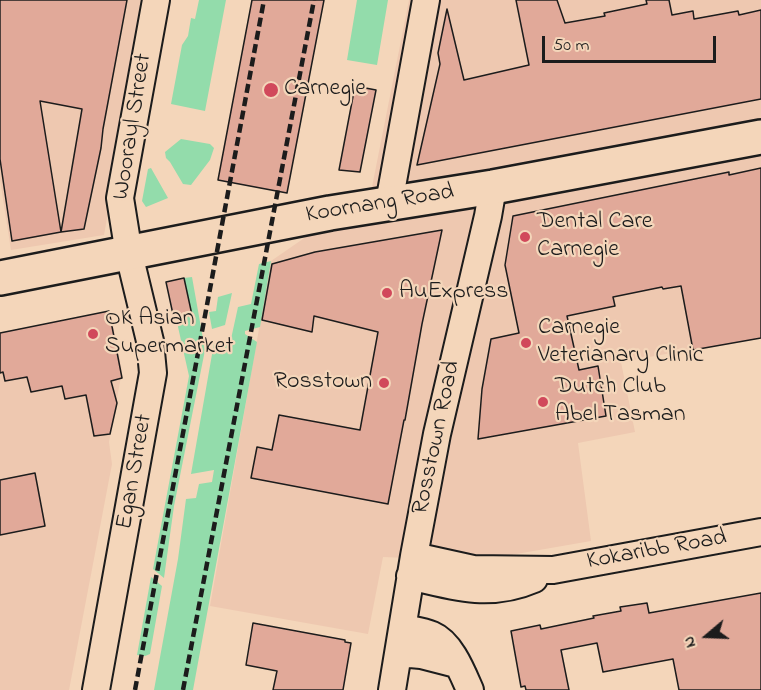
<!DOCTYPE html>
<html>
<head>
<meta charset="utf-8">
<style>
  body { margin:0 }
  #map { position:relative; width:761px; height:690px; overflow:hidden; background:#f4d6ba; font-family:"Indie Flower",sans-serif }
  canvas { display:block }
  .north { position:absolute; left:677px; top:606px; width:60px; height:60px; -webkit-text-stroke:4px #f4d6ba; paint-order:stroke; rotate:251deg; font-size:16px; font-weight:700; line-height:24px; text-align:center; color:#1c1c1c }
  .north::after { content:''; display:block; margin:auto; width:21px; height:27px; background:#1c1c1c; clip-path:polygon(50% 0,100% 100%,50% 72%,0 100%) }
  .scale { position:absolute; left:542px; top:36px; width:174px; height:27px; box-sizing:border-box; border:3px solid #1c1c1c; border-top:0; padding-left:8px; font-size:18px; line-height:21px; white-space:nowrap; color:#1c1c1c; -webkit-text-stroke:4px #f4d6ba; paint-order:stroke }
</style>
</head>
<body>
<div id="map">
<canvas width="761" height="690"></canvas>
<div class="north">N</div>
<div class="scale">50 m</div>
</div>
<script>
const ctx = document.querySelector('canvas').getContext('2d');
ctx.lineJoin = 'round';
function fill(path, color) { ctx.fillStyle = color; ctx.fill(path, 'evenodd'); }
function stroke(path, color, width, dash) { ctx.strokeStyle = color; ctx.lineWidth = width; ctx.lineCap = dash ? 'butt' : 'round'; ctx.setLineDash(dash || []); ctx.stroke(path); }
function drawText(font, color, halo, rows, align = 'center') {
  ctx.font = font + ' "Indie Flower",sans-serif'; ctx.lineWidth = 4.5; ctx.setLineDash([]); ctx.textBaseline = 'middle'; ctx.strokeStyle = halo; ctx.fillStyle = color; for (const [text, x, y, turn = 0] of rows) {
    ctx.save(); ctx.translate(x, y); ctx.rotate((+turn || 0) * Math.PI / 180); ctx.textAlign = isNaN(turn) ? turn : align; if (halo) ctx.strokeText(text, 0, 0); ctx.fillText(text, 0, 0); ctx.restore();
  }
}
fill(new Path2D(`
  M0 0H147L104 235 11 250 0 180Z
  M409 0H761V337L621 362 635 432 578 443 591 541 476 561 383 557 368 634 210 606 271 261 371 192Z
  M111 314 122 371 109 442 112 464 69 690H0V332Z`), '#eec8b0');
fill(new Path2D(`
  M199 0H226L205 111 171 104 182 45 188 36 191 18 195 19Z
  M357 0H388L377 65 347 60Z
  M181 139 210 144 214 148 210 160 191 185 183 184 170 162 166 158 165 152Z
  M151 168 168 198 146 207 142 201 148 169Z
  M271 261 260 327 245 331V334L257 342 193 690H154L178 559 186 499 196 498 199 484 212 482 214 470 191 474 214 343 231 339 238 307 251 304 259 264Z
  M192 277 205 350 174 506 164 578 153 569 189 376 176 318 192 315 184 278Z
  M232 293 225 325 212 329 209 312 216 311 218 297Z
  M151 577 162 586 150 654 145 656 137 655Z`), '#93dcab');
const building = new Path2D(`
  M0 0H127L103 129 101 148 84 229 61 232 82 109 40 101 61 232 12 241 0 159Z
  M252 0H324L287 193 218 180Z
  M516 0H557L565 23 605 16 604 13 647 4 646 0H669L672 15 693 11 694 19 738 11 739 15 761 10V99L417 165 440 64 438 53 447 9 464 80 529 65Z
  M355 86 376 90 360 172 339 170Z
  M761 168V338L693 350 681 286 663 289 662 287 613 297 615 306 567 316 579 370 598 366 606 416 478 439 482 389 491 339 519 333 505 265 513 216 729 172V175Z
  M442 230 422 324 405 420H404L388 504 251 478 257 447 272 450 279 415 360 430 378 332 314 316 312 332 262 320 272 264 315 252Z
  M184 278 192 315 174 319 166 282Z
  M109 311 122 378 111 381 117 403 110 434 94 436 86 395 65 399 62 386 31 392 27 377 5 381 3 372 0 373V333Z
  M35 473 45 526 0 535V480Z
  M761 593V690H679L673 659 603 672 597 643 561 650 569 690H526L525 686 521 687 511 631 540 625 541 629 594 618 593 616 621 611 620 607 647 603 649 613Z
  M253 623 345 640V642L351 643 343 690H273L277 671 246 665Z`);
fill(building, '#e1a999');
stroke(building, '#1c1c1c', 1.5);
const street = new Path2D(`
  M389 203 426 0
  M414 556 473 569 553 570 761 532
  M410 576C454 587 490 598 534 579
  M403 628C412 630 423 631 432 635 451 643 462 672 470 690
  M399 653 421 655 456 664
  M96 690 153 373 150 341 129 254 120 198 156 0
  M392 690 414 556 437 434 488 216 493 187`);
const secondary = new Path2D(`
  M0 278 330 213 493 187 761 137`);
stroke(street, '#1c1c1c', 30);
stroke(secondary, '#1c1c1c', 38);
stroke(street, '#f4d6ba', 26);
stroke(secondary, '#f4d6ba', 33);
stroke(new Path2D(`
  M135 690 264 0
  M183 690 314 0`), '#1c1c1c', 4.5, [9, 4.5]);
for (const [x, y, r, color] of [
  [271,90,8,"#d1495b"],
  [525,237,6,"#d1495b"],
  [387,293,6,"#d1495b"],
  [93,334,6,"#d1495b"],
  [526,343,6,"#d1495b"],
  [384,383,6,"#d1495b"],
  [543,402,6,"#d1495b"]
]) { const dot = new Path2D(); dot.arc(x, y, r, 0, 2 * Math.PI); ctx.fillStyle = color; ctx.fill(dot); stroke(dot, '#f4d6ba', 2); }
drawText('24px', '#1c1c1c', '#f4d6ba', [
  ["Carnegie",284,90],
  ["Dental Care",537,223],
  ["Carnegie",537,251],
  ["AuExpress",399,293],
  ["OK Asian",105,320],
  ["Supermarket",105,348],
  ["Carnegie",538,329],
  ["Veterianary Clinic",538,357],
  ["Rosstown",372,383,"right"],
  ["Dutch Club",555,388],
  ["Abel Tasman",555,416]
], 'left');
drawText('24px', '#1c1c1c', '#f4d6ba', [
  ["Woorayl Street",134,127,-81],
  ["Koornang Road",380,205,-9],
  ["Rosstown Road",438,438,-78],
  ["Egan Street",136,472,-80],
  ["Kokaribb Road",657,551,-10]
]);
</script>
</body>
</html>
